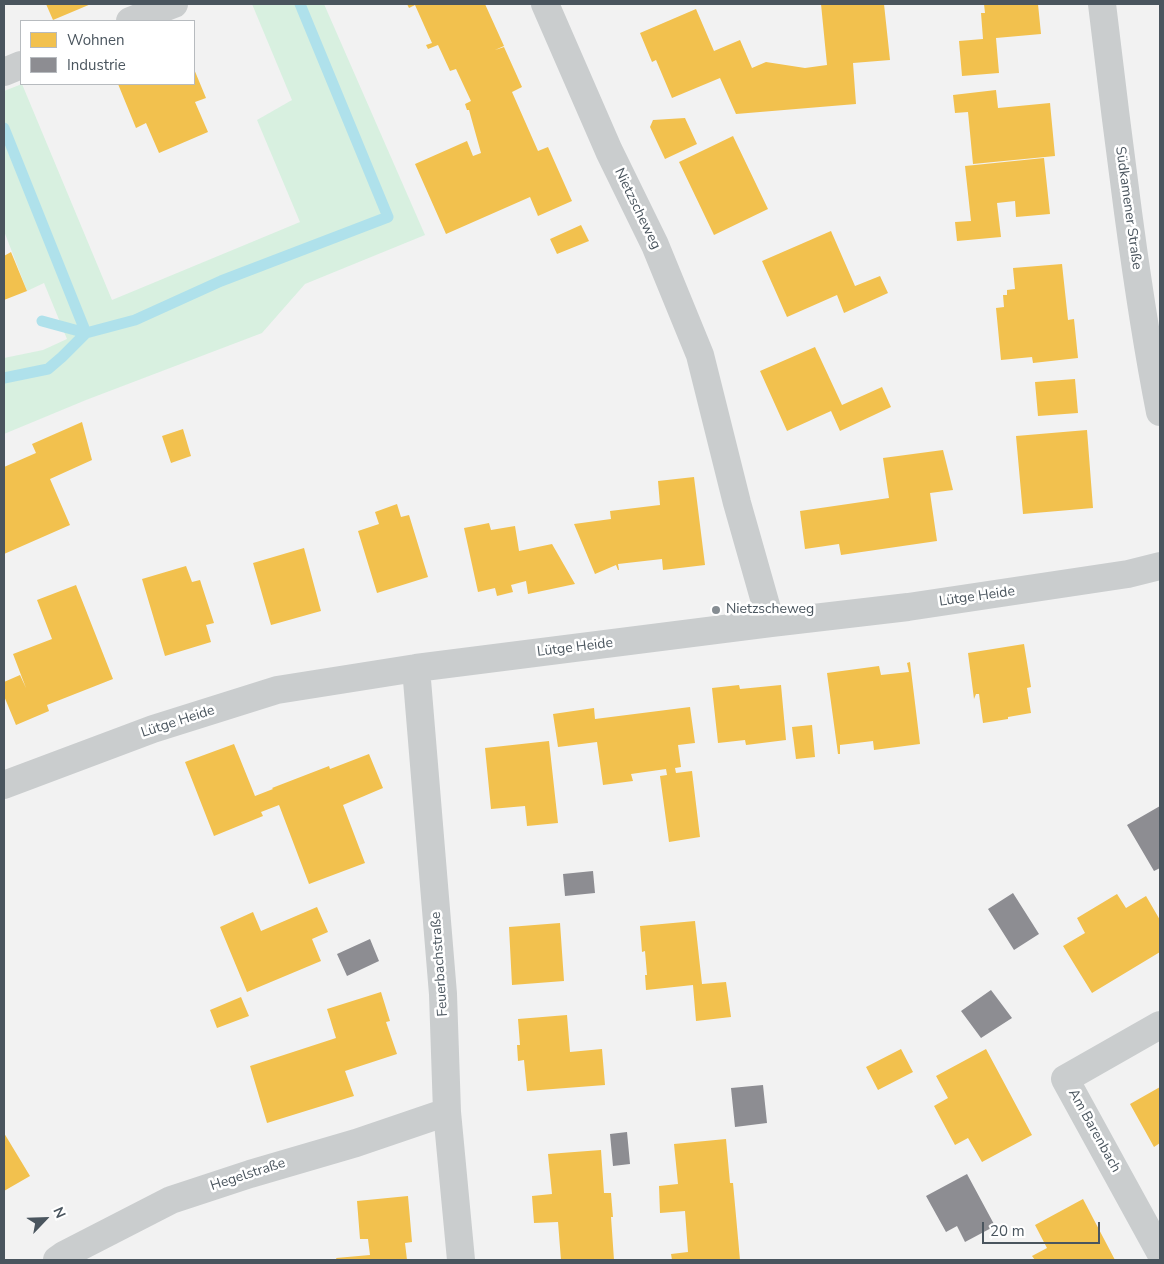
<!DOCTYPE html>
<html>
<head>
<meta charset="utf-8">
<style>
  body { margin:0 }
  #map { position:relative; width:1164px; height:1264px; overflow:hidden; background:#f2f2f2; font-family:"Nunito Sans",sans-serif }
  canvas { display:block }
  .frame { position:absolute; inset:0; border:5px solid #4a555e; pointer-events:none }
  .legend { position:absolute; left:20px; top:20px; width:175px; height:65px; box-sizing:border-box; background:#fff; border:1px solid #b7bbbf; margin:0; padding:6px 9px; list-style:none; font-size:15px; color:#4a555e }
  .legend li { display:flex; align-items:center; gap:10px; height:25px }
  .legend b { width:25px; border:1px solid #b7bbbf }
  .north { position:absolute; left:20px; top:1194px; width:50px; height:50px; -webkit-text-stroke:4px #fff; paint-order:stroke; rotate:66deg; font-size:14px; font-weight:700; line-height:20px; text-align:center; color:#4a555e }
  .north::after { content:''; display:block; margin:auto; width:18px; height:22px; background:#4a555e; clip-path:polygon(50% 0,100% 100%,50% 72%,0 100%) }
  .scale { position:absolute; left:982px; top:1222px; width:118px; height:22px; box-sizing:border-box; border:2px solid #4a555e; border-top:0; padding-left:6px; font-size:15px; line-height:18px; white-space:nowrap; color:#4a555e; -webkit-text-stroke:4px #fff; paint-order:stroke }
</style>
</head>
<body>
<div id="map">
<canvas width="1164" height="1264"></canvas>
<div class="frame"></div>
<ul class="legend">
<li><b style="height:14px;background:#f2c14e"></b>Wohnen</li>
<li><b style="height:14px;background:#8d8d92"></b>Industrie</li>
</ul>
<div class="north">N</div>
<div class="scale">20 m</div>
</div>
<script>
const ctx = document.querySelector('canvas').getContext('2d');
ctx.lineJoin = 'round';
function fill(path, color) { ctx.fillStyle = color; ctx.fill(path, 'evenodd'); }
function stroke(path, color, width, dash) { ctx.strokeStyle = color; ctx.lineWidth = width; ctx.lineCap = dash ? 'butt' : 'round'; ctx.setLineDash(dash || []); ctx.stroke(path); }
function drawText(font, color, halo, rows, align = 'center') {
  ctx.font = font + ' "Nunito Sans",sans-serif'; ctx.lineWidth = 5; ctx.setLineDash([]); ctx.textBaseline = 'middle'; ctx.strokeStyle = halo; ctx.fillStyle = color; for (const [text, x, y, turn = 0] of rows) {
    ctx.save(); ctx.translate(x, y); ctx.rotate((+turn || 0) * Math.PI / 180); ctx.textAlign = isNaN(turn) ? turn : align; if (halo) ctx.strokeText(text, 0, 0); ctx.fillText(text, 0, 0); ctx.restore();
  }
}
fill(new Path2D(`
  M252 4H324L425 235 305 284 262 333 86 400 4 434V358L43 350 67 339 44 283 27 291 4 231V91L22 84 112 300 300 222 257 120 292 100Z`), '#d8f0e0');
fill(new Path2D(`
  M46 4H91L53 20Z
  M407 4H485L504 46 495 50 504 47 522 87 512 92 538 151 548 147 572 201 538 216 530 197 446 234 415 164 467 141 473 156 481 153 469 110H467L465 104 471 101 456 69 450 71 438 45 428 49 426 45 432 43 415 5 409 8Z
  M821 4H884L890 60 853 63 856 104 736 114 720 78 672 98 656 60 652 62 640 33 696 9 714 51 740 40 752 68 766 62 805 68 827 65Z
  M984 4H1038L1041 34 996 38 999 73 962 76 959 41 983 39 981 13H985Z
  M194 69 206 98 195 102 208 132 159 153 146 123 136 128 118 84H194Z
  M996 90 998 108 1050 103 1055 156 973 164 968 112 955 113 953 95Z
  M685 118 697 144 665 159 650 127 653 120Z
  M733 136 768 209 714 235 679 162Z
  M1044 158 1050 214 1016 217 1015 201 997 203 1001 237 957 241 955 222 971 221 965 166Z
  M581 225 589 241 557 254 550 239Z
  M831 231 855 286 880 276 888 293 844 313 837 295 787 317 762 261Z
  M11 252 27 291 4 300V256Z
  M1062 264 1068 320 1074 319 1078 358 1033 363 1032 357 1001 360 996 308 1004 307 1003 295H1007V290L1015 289 1013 268Z
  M815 347 842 405 882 387 891 407 840 431 831 411 787 431 760 371Z
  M1075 379 1078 413 1038 416 1035 382Z
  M82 422 92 460 50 479 70 525 4 554V467L36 453 32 444Z
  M183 429 191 456 171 463 162 436Z
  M1087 430 1093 508 1023 514 1016 436Z
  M943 450 953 490 930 493 937 541 841 555 839 544 805 549 800 511 889 498 883 458Z
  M694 477 705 565 663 570 662 559 618 564 619 570H618L616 565 595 574 574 524 611 519 610 511 660 505 658 481Z
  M397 504 401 517 409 515 428 577 377 593 358 531 379 524 375 512Z
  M489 523 491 530 515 526 519 551 552 544 575 584 528 594 526 581 511 585 513 592 497 596 495 588 478 592 464 528Z
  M304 548 321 611 271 625 253 563Z
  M186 566 192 582 200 580 214 623 206 625 211 642 165 656 142 579Z
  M76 585 113 679 47 705 49 711 16 725 4 696V682L20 675 26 688 13 654 52 639 37 600Z
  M1024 644 1031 687 1027 688 1031 713 1008 717V719L983 723 979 694H976L974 699 968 653Z
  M910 662 920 744 874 750 873 741 840 745V754H838L827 673 879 666 881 675 909 672 907 663Z
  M739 685 740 689 781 685 786 740 746 745 745 740 718 743 712 688Z
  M690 707 695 743 678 745 681 767 675 768 676 773 692 771 700 837 669 842 660 776 667 775 666 769 631 774 633 781 603 785 597 742 558 747 553 714 594 708 595 719Z
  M812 725 815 757 796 759 792 727Z
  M549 741 558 823 527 826 525 806 491 809 485 748Z
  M234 744 255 796 273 789 272 788 329 766 330 769 369 754 383 788 343 805 365 863 309 884 279 805 261 812 263 816 214 836 185 762Z
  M1117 894 1126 908 1146 896 1160 920V952L1092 993 1063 946 1085 933 1077 918Z
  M317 907 328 932 312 939 321 961 247 992 220 927 253 912 261 931Z
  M695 921 702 984 726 982 731 1017 696 1021 693 985 646 990 645 975H647L645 951 642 952 640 926Z
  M560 923 564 981 512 985 509 927Z
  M381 992 390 1021 386 1022 397 1054 345 1071 354 1096 267 1123 250 1066 336 1038 327 1009Z
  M241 997 249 1016 217 1028 210 1010Z
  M567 1015 570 1052 602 1049 605 1085 527 1091 524 1060 518 1061 517 1045H520L518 1019Z
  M901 1049 913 1072 878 1090 866 1067Z
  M986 1049 1032 1135 982 1162 968 1138 955 1145 934 1106 948 1098 936 1076Z
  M1160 1087V1143L1154 1147 1130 1104Z
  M4 1133 30 1176 4 1191Z
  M726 1139 730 1183H733L740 1260H672L671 1254 688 1252 685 1211 660 1213 659 1186 678 1184 674 1144Z
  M601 1150 604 1193H611L613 1217H611L614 1260H561L558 1222 534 1223 532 1196 552 1194 548 1154Z
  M408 1196 412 1242 405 1243 407 1260H337L336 1258 370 1255 368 1239H360L357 1201Z
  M1083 1199 1115 1260H1035L1032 1256 1047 1248 1035 1225Z`), '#f2c14e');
fill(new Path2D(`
  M1160 806V868L1154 871 1127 825Z
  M593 871 595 893 565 896 563 874Z
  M1013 893 1039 934 1014 950 988 909Z
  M370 939 379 961 347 976 337 954Z
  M991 990 1012 1018 981 1038 961 1011Z
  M763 1085 767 1123 735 1127 731 1088Z
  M627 1132 630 1164 613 1166 610 1134Z
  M967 1174 995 1226 965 1242 957 1226 946 1232 926 1196Z`), '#8d8d92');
stroke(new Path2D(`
  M4 128 86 333 62 357 48 369 4 378
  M42 321 86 333 135 320 221 281 388 217 300 4`), '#afe1eb', 11);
stroke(new Path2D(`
  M545 4 609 151 655 245 700 355 737 503 771 623
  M1102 4C1110 73 1119 143 1128 212 1137 279 1147 346 1160 412
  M130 21 174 4
  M4 72 21 65
  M416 668 443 994 447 1112 461 1260
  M4 785 153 729 277 690 416 668 771 623 908 607 1128 574 1160 566
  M1160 1025 1065 1079 1160 1252
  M57 1260 64 1255 171 1200 250 1174 356 1143 447 1112`), '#cacdce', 28);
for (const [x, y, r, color] of [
  [716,610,5,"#858c92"]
]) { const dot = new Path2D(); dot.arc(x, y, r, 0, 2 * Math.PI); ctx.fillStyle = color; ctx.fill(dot); stroke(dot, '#fff', 2); }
drawText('14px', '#4a555e', '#fff', [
  ["Südkamener Straße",1128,208,82],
  ["Nietzscheweg",637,209,64],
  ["Lütge Heide",977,597,-8],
  ["Lütge Heide",575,648,-7],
  ["Lütge Heide",178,722,-18],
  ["Feuerbachstraße",440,964,-94],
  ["Am Barenbach",1094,1131,61],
  ["Hegelstraße",248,1175,-18]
]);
drawText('14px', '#4a555e', '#fff', [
  ["Nietzscheweg",726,610]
], 'left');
</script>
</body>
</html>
